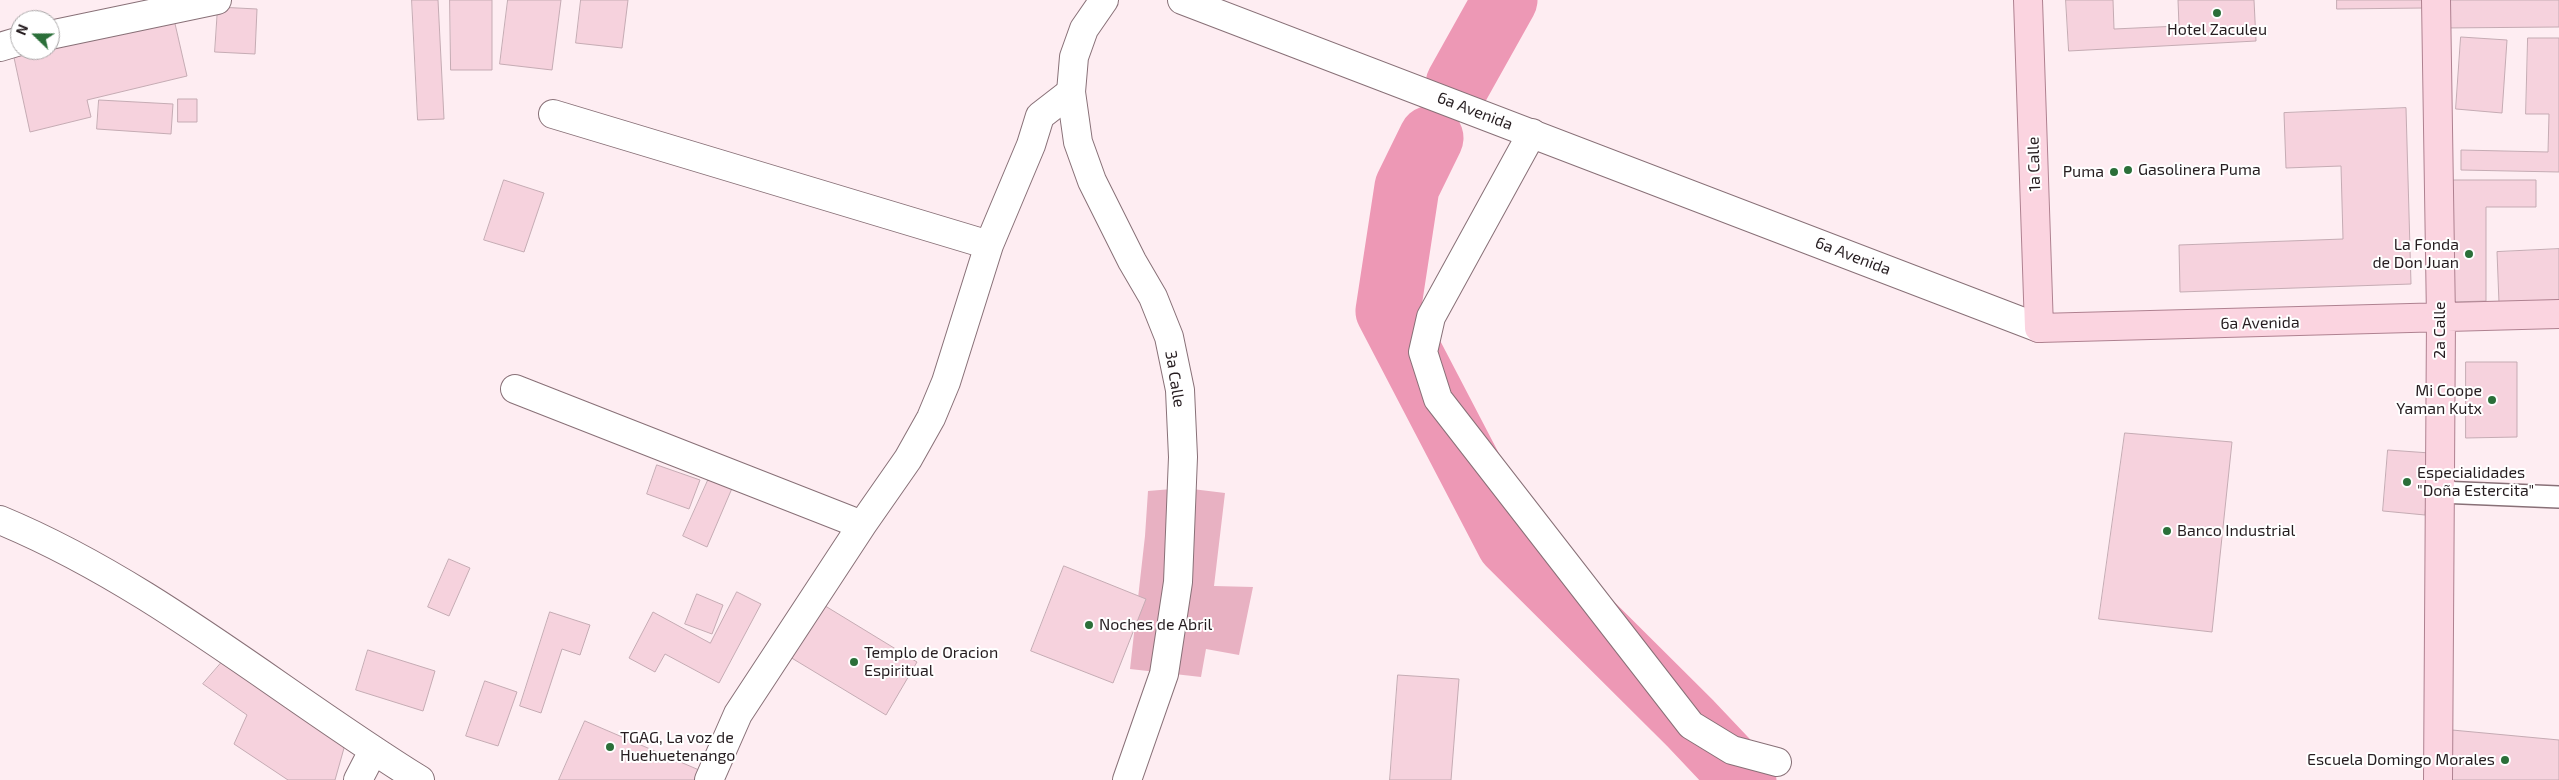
<!DOCTYPE html>
<html>
<head>
<meta charset="utf-8">
<style>
  body { margin:0 }
  #map { position:relative; width:2559px; height:780px; overflow:hidden; background:#feedf2; font-family:"Exo 2",sans-serif }
  canvas { display:block }
  .north { position:absolute; left:10px; top:10px; width:50px; height:50px; box-sizing:border-box; background:#fff; border:1px solid #a8a5a6; border-radius:50%; rotate:292deg; font-size:14px; font-weight:700; line-height:20px; text-align:center; color:#261d20 }
  .north::after { content:''; display:block; margin:auto; width:18px; height:22px; background:#2b6f39; clip-path:polygon(50% 0,100% 100%,50% 72%,0 100%) }
</style>
</head>
<body>
<div id="map">
<canvas width="2559" height="780"></canvas>
<div class="north">N</div>
</div>
<script>
const ctx = document.querySelector('canvas').getContext('2d');
ctx.lineJoin = 'round';
function fill(path, color) { ctx.fillStyle = color; ctx.fill(path, 'evenodd'); }
function stroke(path, color, width, dash) { ctx.strokeStyle = color; ctx.lineWidth = width; ctx.lineCap = dash ? 'butt' : 'round'; ctx.setLineDash(dash || []); ctx.stroke(path); }
function drawText(font, color, halo, rows, align = 'center') {
  ctx.font = font + ' "Exo 2",sans-serif'; ctx.lineWidth = 4; ctx.setLineDash([]); ctx.textBaseline = 'middle'; ctx.strokeStyle = halo; ctx.fillStyle = color; for (const [text, x, y, turn = 0] of rows) {
    ctx.save(); ctx.translate(x, y); ctx.rotate((+turn || 0) * Math.PI / 180); ctx.textAlign = isNaN(turn) ? turn : align; if (halo) ctx.strokeText(text, 0, 0); ctx.fillText(text, 0, 0); ctx.restore();
  }
}
fill(new Path2D(`
  M1184 488 1225 493 1214 586 1253 587 1239 655 1206 649 1201 677 1130 669 1145 536 1148 491Z`), '#e8b1c2');
stroke(new Path2D(`
  M1458 84 1505 0
  M1431 138 1407 187 1388 311 1509 543 1690 723 1744 780`), '#ed98b5', 65);
const building = new Path2D(`
  M412 0H438L444 119 418 120Z
  M450 0H492V70H451Z
  M508 0H561L552 70 500 64Z
  M581 0H628L622 48 576 43Z
  M2066 0H2113L2114 29 2179 26 2178 0H2254L2256 41 2069 51Z
  M2337 0H2424V8L2337 9Z
  M2443 0H2559V27L2442 28Z
  M218 7 257 9 255 54 215 52Z
  M173 15 187 76 87 100 91 117 30 132 13 53 27 50H50V45Z
  M2461 37 2507 40 2502 113 2456 109Z
  M2528 38H2559V172L2461 170V150L2548 152 2549 114H2526Z
  M178 99H197V122H178Z
  M99 100 173 104 171 134 97 129Z
  M2406 108 2411 284 2180 292 2179 245 2343 239 2341 166 2286 168 2284 113Z
  M504 180 544 193 524 252 484 240Z
  M2452 180H2536V207H2486V301L2452 302Z
  M2559 249V300L2499 303 2497 252Z
  M2466 362H2517V437L2466 438Z
  M2125 433 2232 442 2212 632 2099 619Z
  M2388 450 2430 453 2425 515 2383 511Z
  M657 465 700 480 689 509 647 494Z
  M710 476 733 486 707 547 683 536Z
  M449 559 470 568 449 616 428 607Z
  M1064 566 1146 599 1113 683 1031 651Z
  M737 592 761 604 719 683 665 654 655 672 629 658 653 612 710 643Z
  M697 594 723 605 712 634 685 624Z
  M822 604 917 662 886 715 790 657Z
  M550 612 590 625 580 655 562 649 541 713 520 706Z
  M368 650 435 671 423 711 356 690Z
  M222 662 346 741 335 780H288L234 744 247 715 203 684Z
  M1398 675 1459 679 1451 780H1390Z
  M485 681 517 692 498 746 466 736Z
  M585 721 706 773 703 780H559Z
  M2452 730 2559 740V780H2451Z`);
fill(building, '#f6d2dd');
stroke(building, '#c5abb3', 1);
const lane = new Path2D(`
  M2439 492 2559 497`);
const street = new Path2D(`
  M50 35 217 0
  M0 47 20 41
  M553 114 989 245
  M1532 133 1431 317 1423 352 1438 399 1691 725 1732 750 1777 762
  M515 389 862 525
  M0 520C152 583 281 694 420 780
  M358 780 373 751
  M709 780 738 714 862 525 908 459 931 418 946 382 989 245 1031 145 1040 116 1071 92`);
const secondary = new Path2D(`
  M1104 0 1084 29 1074 57 1071 92 1078 142 1092 181 1132 261 1153 297 1169 337 1180 390 1183 457 1178 582 1164 674 1127 780
  M1182 0 2039 328`);
const primary = new Path2D(`
  M2028 0 2039 328 2559 314
  M2436 0 2441 319 2438 780`);
stroke(lane, '#887077', 24);
stroke(street, '#887077', 30);
stroke(secondary, '#887077', 30);
stroke(primary, '#af8190', 30);
stroke(lane, '#fff', 21);
stroke(street, '#fff', 28);
stroke(secondary, '#fff', 28);
stroke(primary, '#fbd4e0', 28);
for (const [x, y, r, color] of [
  [2217,13,5,"#2b6f39"],
  [2128,170,5,"#2b6f39"],
  [2114,172,5,"#2b6f39"],
  [2469,254,5,"#2b6f39"],
  [2492,400,5,"#2b6f39"],
  [2407,482,5,"#2b6f39"],
  [2167,531,5,"#2b6f39"],
  [1089,625,5,"#2b6f39"],
  [854,662,5,"#2b6f39"],
  [610,747,5,"#2b6f39"],
  [2505,760,5,"#2b6f39"]
]) { const dot = new Path2D(); dot.arc(x, y, r, 0, 2 * Math.PI); ctx.fillStyle = color; ctx.fill(dot); stroke(dot, '#fff', 2); }
drawText('16px', '#261d20', '#fff', [
  ["Hotel Zaculeu",2217,30,"center"],
  ["Gasolinera Puma",2138,170],
  ["Puma",2104,172,"right"],
  ["La Fonda",2459,245,"right"],
  ["de Don Juan",2459,263,"right"],
  ["Mi Coope",2482,391,"right"],
  ["Yaman Kutx",2482,409,"right"],
  ["Especialidades",2417,473],
  ["\"Doña Estercita\"",2417,491],
  ["Banco Industrial",2177,531],
  ["Noches de Abril",1099,625],
  ["Templo de Oracion",864,653],
  ["Espiritual",864,671],
  ["TGAG, La voz de",620,738],
  ["Huehuetenango",620,756],
  ["Escuela Domingo Morales",2495,760,"right"]
], 'left');
drawText('16px', '#261d20', '#fff', [
  ["6a Avenida",1475,111,21],
  ["1a Calle",2034,164,-92],
  ["6a Avenida",1853,256,21],
  ["6a Avenida",2260,323,-1],
  ["2a Calle",2440,330,-90],
  ["3a Calle",1175,379,81]
]);
</script>
</body>
</html>
